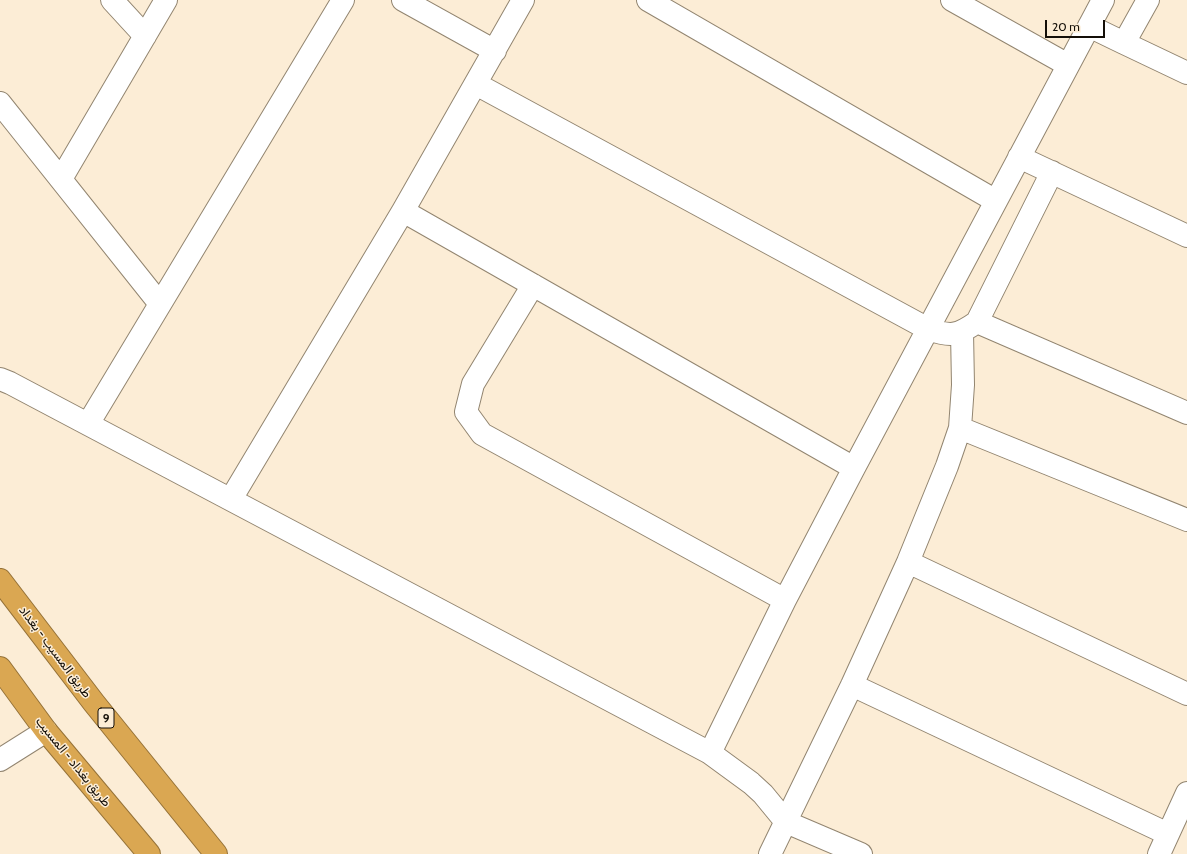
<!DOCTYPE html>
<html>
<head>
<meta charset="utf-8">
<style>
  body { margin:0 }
  #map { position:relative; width:1187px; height:854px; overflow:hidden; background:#fcedd6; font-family:Cabin,sans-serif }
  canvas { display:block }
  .scale { position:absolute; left:1045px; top:20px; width:60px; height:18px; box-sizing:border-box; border:2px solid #140f08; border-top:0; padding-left:5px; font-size:12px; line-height:14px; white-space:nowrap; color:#140f08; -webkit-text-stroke:3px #fcedd6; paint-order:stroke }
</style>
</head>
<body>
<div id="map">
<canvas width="1187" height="854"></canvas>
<div class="scale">20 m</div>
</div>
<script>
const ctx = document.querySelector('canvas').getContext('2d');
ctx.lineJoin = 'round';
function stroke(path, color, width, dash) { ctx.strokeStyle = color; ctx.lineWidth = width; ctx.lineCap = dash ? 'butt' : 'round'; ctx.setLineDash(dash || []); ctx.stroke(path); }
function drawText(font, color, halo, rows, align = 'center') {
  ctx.font = font + ' Cabin,Vazirmatn,sans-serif'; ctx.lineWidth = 3; ctx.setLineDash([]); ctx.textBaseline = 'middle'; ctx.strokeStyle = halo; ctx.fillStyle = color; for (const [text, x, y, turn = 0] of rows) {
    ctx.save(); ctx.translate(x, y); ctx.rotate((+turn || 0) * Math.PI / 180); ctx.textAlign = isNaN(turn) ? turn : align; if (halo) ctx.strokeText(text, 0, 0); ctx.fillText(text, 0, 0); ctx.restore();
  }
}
const minor = new Path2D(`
  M112 0 145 36
  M403 0 495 51
  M648 0 996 201
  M952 0 1068 65
  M1089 26 1124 43 1148 0
  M1124 43 1187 73
  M476 84 928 329C951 337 957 336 977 322L1052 172
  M0 103 160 304
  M1019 157 1187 236
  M61 179 166 0
  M403 211 854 468
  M533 285 473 384 466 412 482 434 785 600
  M977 322 1187 413
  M0 379 10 383 710 753 751 783 763 794 786 822 861 854
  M88 424 343 0
  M960 428 1187 520
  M231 499 403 211 523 0
  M908 562 1187 694
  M852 685 1168 834
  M710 753 785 600 854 468 1103 0
  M0 760 46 731
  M770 854 852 685 908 562 947 466 960 428 963 385 962 332
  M1159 854 1187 793`);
const highway = new Path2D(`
  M0 580 94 703 216 854
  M0 668 46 731 149 854`);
stroke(minor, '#928570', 24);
stroke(highway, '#957238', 24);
stroke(minor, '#fff', 22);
stroke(highway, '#daa752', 22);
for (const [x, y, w] of [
  [106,718,16]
]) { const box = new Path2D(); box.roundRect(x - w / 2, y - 10, w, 20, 3); ctx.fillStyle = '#fcedd6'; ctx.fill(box); stroke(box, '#140f08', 1); }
drawText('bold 12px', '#140f08', null, [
  ["9",106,718]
]);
drawText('13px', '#140f08', '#fcedd6', [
  ["طريق المسيب - بغداد",55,652,53],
  ["طريق بغداد - المسيب",73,762,51]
]);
</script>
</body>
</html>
